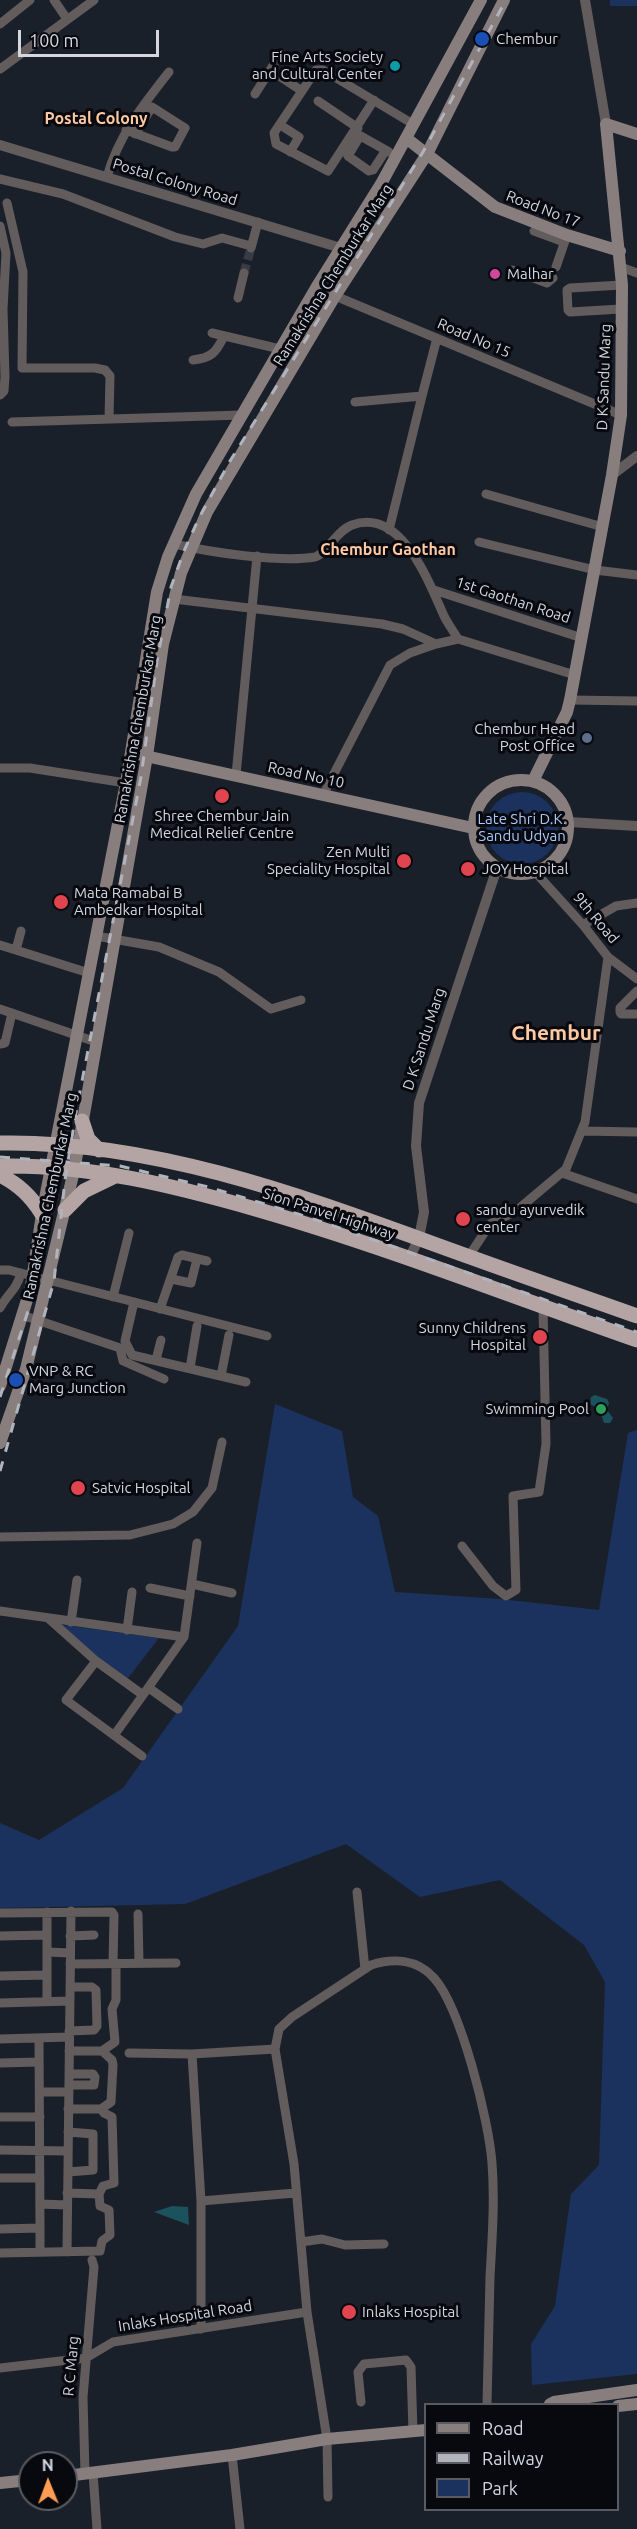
<!DOCTYPE html>
<html>
<head>
<meta charset="utf-8">
<style>
  body { margin:0 }
  #map { position:relative; width:637px; height:2529px; overflow:hidden; background:#1a202a; font-family:Ubuntu,sans-serif }
  canvas { display:block }
  .legend { position:absolute; left:424px; top:2403px; width:195px; height:108px; box-sizing:border-box; background:#07090e; border:2px solid #595b61; margin:0; padding:8px 10px; list-style:none; font-size:18px; color:#d4d7de }
  .legend li { display:flex; align-items:center; gap:12px; height:30px }
  .legend b { width:30px; border:2px solid #595b61 }
  .north { position:absolute; left:18px; top:2451px; width:60px; height:60px; box-sizing:border-box; background:#07090e; border:2px solid #595b61; border-radius:50%; rotate:359deg; font-size:16px; font-weight:700; line-height:24px; text-align:center; color:#d4d7de }
  .north::after { content:''; display:block; margin:auto; width:21px; height:27px; background:#fc9d53; clip-path:polygon(50% 0,100% 100%,50% 72%,0 100%) }
  .scale { position:absolute; left:18px; top:30px; width:141px; height:27px; box-sizing:border-box; border:3px solid #d4d7de; border-top:0; padding-left:8px; font-size:18px; line-height:21px; white-space:nowrap; color:#d4d7de; -webkit-text-stroke:4px #07090e; paint-order:stroke }
</style>
</head>
<body>
<div id="map">
<canvas width="637" height="2529"></canvas>
<ul class="legend">
<li><b style="height:8px;background:#897e7e"></b>Road</li>
<li><b style="height:8px;background:#b1b4bc"></b>Railway</li>
<li><b style="height:16px;background:#1b325f"></b>Park</li>
</ul>
<div class="north">N</div>
<div class="scale">100 m</div>
</div>
<script>
const ctx = document.querySelector('canvas').getContext('2d');
ctx.lineJoin = 'round';
function fill(path, color) { ctx.fillStyle = color; ctx.fill(path, 'evenodd'); }
function stroke(path, color, width, dash) { ctx.strokeStyle = color; ctx.lineWidth = width; ctx.lineCap = dash ? 'butt' : 'round'; ctx.setLineDash(dash || []); ctx.stroke(path); }
function drawText(font, color, halo, rows, align = 'center') {
  ctx.font = font + ' Ubuntu,sans-serif'; ctx.lineWidth = 6; ctx.setLineDash([]); ctx.textBaseline = 'middle'; ctx.strokeStyle = halo; ctx.fillStyle = color; for (const [text, x, y, turn = 0] of rows) {
    ctx.save(); ctx.translate(x, y); ctx.rotate((+turn || 0) * Math.PI / 180); ctx.textAlign = isNaN(turn) ? turn : align; if (halo) ctx.strokeText(text, 0, 0); ctx.fillText(text, 0, 0); ctx.restore();
  }
}
fill(new Path2D(`
  M610 0H637V6H610Z
  M486 828a36 36 0 1 1 72 0a36 36 0 1 1-72 0Z
  M275 1404 342 1431 353 1497 378 1516 395 1592 500 1599 599 1610 628 1433 637 1430V2374L532 2385 531 2344 555 2306 571 2194 599 2165 605 1982 584 1945 500 1880 420 1897 346 1844 185 1904 0 1908V1823L39 1840 123 1788 238 1626Z
  M48 1623 159 1638 125 1682Z`), '#1b325f');
fill(new Path2D(`
  M595 1395 607 1399 609 1403 607 1410 613 1418 610 1423H604L601 1414 595 1411V1407L590 1404 591 1397Z
  M172 2206 188 2207 189 2225 154 2212Z`), '#1c525d');
stroke(new Path2D(`
  M244 273 251 248`), '#363b45', 9, [9, 4.5]);
stroke(new Path2D(`
  M54 0 67 19
  M0 24 30 0
  M0 69 94 0
  M270 70 302 91
  M255 94 281 53
  M374 100 328 171 276 144 274 133 316 70H323L413 124
  M318 101 358 128
  M285 128 299 137 290 152
  M126 130 172 147H175L185 128 152 107 135 134
  M357 134 389 152
  M360 136 348 156 369 171 373 170 386 150
  M107 177C118 136 143 105 169 72
  M0 179 63 194 175 237 203 244 222 238 251 246
  M7 203 23 272 22 368H95L105 370 110 376 109 419
  M0 226 6 253 3 309 5 377 4 391 0 395
  M534 231 564 242
  M251 248 258 222
  M556 267 567 235
  M621 267 637 273
  M512 270 547 283 553 278
  M316 288 621 415
  M238 298 244 273
  M621 309 570 312 568 310 567 290 570 288 622 285
  M212 333 280 349
  M193 360C211 358 216 353 224 336
  M355 402 422 396 437 338
  M12 422 242 415
  M486 494 603 527
  M389 530 422 396
  M479 542 595 570 637 575
  M174 544C209 552 280 563 315 557 326 554 336 531 352 525 402 507 429 583 444 616 448 624 454 632 458 639
  M434 590 582 638
  M174 599 382 624 403 629 436 644
  M570 700 637 701
  M0 768H30L126 783
  M236 775 257 556
  M323 795 390 665 410 653 436 644 458 639 575 675
  M536 873 583 925 608 957 637 979
  M583 925 616 906 637 903
  M96 936 159 947 219 972 271 1009 301 1000
  M0 945 89 973
  M16 950 21 931
  M637 991 620 1008V1012L621 1014H637
  M0 1009 96 1042
  M0 1044 5 1043 12 1013
  M582 1131 637 1132
  M562 1173 637 1199
  M469 1256 490 1224 516 1211 566 1169 585 1122 608 957
  M0 1270H9L267 1336
  M171 1279 191 1283 197 1259
  M113 1297 129 1233
  M134 1302 125 1341 132 1355 246 1382
  M0 1308C8 1293 16 1291 21 1273
  M160 1309 178 1257 182 1255 207 1261
  M22 1315 120 1348 123 1361 164 1379
  M156 1360 161 1340
  M190 1368 197 1326
  M221 1376 229 1335
  M0 1537 130 1535 173 1524 193 1512 212 1488 222 1442
  M462 1546 493 1586 506 1596 516 1590 513 1496 539 1492 546 1444 543 1307
  M192 1584 232 1593
  M150 1588 190 1596
  M0 1611 184 1637 143 1695 96 1661 49 1619
  M71 1622 77 1580
  M127 1630 132 1592
  M184 1637 197 1543
  M96 1661 66 1700 142 1756
  M149 1688 178 1709
  M115 1734 143 1695
  M357 1892 365 1969
  M47 1912V2001
  M0 1913 112 1912 114 1915 113 1964
  M138 1914 139 1963
  M0 1936 47 1935
  M70 1936 94 1935
  M47 1952 70 1953
  M70 1964 176 1963
  M0 1976 47 1975
  M0 2003 70 2001
  M69 2031 94 2030 97 2026 96 1990 92 1987H70
  M39 2038 40 2228
  M0 2039 69 2037
  M275 2049 294 2164 307 2312 327 2439 328 2497
  M69 2051H102L115 2042 112 2009 116 2000V1964
  M129 2053 192 2054
  M0 2063 39 2062
  M69 2085H94L95 2077 93 2074H69
  M40 2092H68
  M68 2109H101L111 2102 113 2065 112 2060 102 2051
  M0 2117H40
  M0 2150 68 2151
  M68 2172 93 2170V2134L68 2132
  M0 2178H40
  M67 2193 99 2194
  M201 2201 295 2193
  M40 2204 67 2205
  M0 2229 40 2228V2252
  M301 2242 322 2239 345 2245 384 2244
  M67 2252 71 1911
  M0 2253 100 2251 102 2241 110 2235 109 2210 100 2206 99 2194 103 2186 114 2183 112 2117 104 2113 101 2109
  M201 2329V2201L192 2054 275 2049 279 2029 292 2017 371 1965C393 1958 417 1959 434 1978 461 2008 489 2121 492 2163 495 2202 492 2239 490 2277 489 2319 488 2362 487 2404
  M0 2368 86 2358 113 2342 307 2312
  M361 2402 358 2372 364 2364 406 2360 411 2367 413 2432
  M232 2455 240 2529
  M93 2473 97 2529
  M85 2474 83 2397 94 2267 92 2260`), '#635c5c', 9);
stroke(new Path2D(`
  M585 0 606 124
  M0 145 341 248
  M612 475 637 456
  M569 822 637 826
  M409 1259 419 1238 424 1212 416 1146 419 1103 497 868`), '#635c5c', 10);
stroke(new Path2D(`
  M406 138 495 207 567 235 620 251
  M141 755 473 828
  M474 827a47 47 0 1 1 94 0a47 47 0 1 1-94 0Z
  M533 781 567 712 570 700 612 475 621 415 622 285 606 124 637 134
  M0 1386 31 1287 42 1214 126 783 157 592 168 557 196 494 316 288 381 184 481 0
  M0 1443 26 1369 74 1171 147 756 163 644 181 573 207 512 335 296 427 154 504 0
  M550 2404 554 2402 637 2390
  M618 2406 637 2404
  M66 2476 232 2455 327 2439 426 2430
  M0 2483 30 2480`), '#897e7e', 12);
stroke(new Path2D(`
  M82 1121 88 1139 99 1150
  M0 1143C162 1140 320 1203 470 1257 525 1277 581 1296 637 1316
  M0 1166C88 1164 175 1186 259 1210 387 1247 511 1296 637 1340
  M0 1175C19 1185 31 1196 42 1214
  M65 1210 84 1191 115 1176`), '#b4a4a4', 15);
stroke(new Path2D(`
  M0 1157 120 1166 208 1187 308 1217 637 1332
  M0 1397 39 1277 59 1168
  M0 1471 54 1281 65 1180 77 1107 141 777 157 661 171 587 184 551 199 518 230 461 423 152 506 0`), '#b1b4bc', 3, [10, 10]);
for (const [x, y, r, color] of [
  [482,39,8,"#1a4fb4"],
  [395,66,6,"#0f9aa8"],
  [495,274,6,"#d1479c"],
  [587,738,6,"#5c6f8a"],
  [222,796,8,"#e0444e"],
  [404,861,8,"#e0444e"],
  [468,869,8,"#e0444e"],
  [61,902,8,"#e0444e"],
  [463,1219,8,"#e0444e"],
  [540,1337,8,"#e0444e"],
  [16,1380,8,"#1a4fb4"],
  [601,1409,6,"#2e9e5b"],
  [78,1488,8,"#e0444e"],
  [349,2312,8,"#e0444e"]
]) { const dot = new Path2D(); dot.arc(x, y, r, 0, 2 * Math.PI); ctx.fillStyle = color; ctx.fill(dot); stroke(dot, '#07090e', 2); }
drawText('15px', '#d4d7de', '#07090e', [
  ["Chembur",496,39],
  ["Fine Arts Society",383,57,"right"],
  ["and Cultural Center",383,74,"right"],
  ["Malhar",507,274],
  ["Chembur Head",575,729,"right"],
  ["Post Office",575,746,"right"],
  ["Shree Chembur Jain",222,816,"center"],
  ["Medical Relief Centre",222,833,"center"],
  ["Zen Multi",390,852,"right"],
  ["Speciality Hospital",390,869,"right"],
  ["JOY Hospital",482,869],
  ["Mata Ramabai B",74,893],
  ["Ambedkar Hospital",74,910],
  ["sandu ayurvedik",476,1210],
  ["center",476,1227],
  ["Sunny Childrens",526,1328,"right"],
  ["Hospital",526,1345,"right"],
  ["VNP & RC",29,1371],
  ["Marg Junction",29,1388],
  ["Swimming Pool",589,1409,"right"],
  ["Satvic Hospital",92,1488],
  ["Inlaks Hospital",362,2312]
], 'left');
drawText('15px', '#d4d7de', '#07090e', [
  ["Postal Colony Road",175,182,17],
  ["Road No 17",543,209,21],
  ["Ramakrishna Chemburkar Marg",333,275,-58],
  ["Road No 15",474,338,23],
  ["D K Sandu Marg",604,377,-88],
  ["1st Gaothan Road",513,600,18],
  ["Ramakrishna Chemburkar Marg",138,719,-80],
  ["Road No 10",306,775,12],
  ["9th Road",596,918,50],
  ["D K Sandu Marg",424,1039,-72],
  ["Ramakrishna Chemburkar Marg",50,1196,-78],
  ["Sion Panvel Highway",329,1214,18],
  ["Inlaks Hospital Road",185,2316,-9],
  ["R C Marg",71,2366,-85]
]);
drawText('15px', '#abc6f8', '#07090e', [
  ["Late Shri D.K.",522,819],
  ["Sandu Udyan",522,836]
]);
drawText('bold 16px', '#fec8a2', '#07090e', [
  ["Postal Colony",96,119],
  ["Chembur Gaothan",388,550]
]);
drawText('bold 21px', '#fec8a2', '#07090e', [
  ["Chembur",556,1033]
]);
</script>
</body>
</html>
